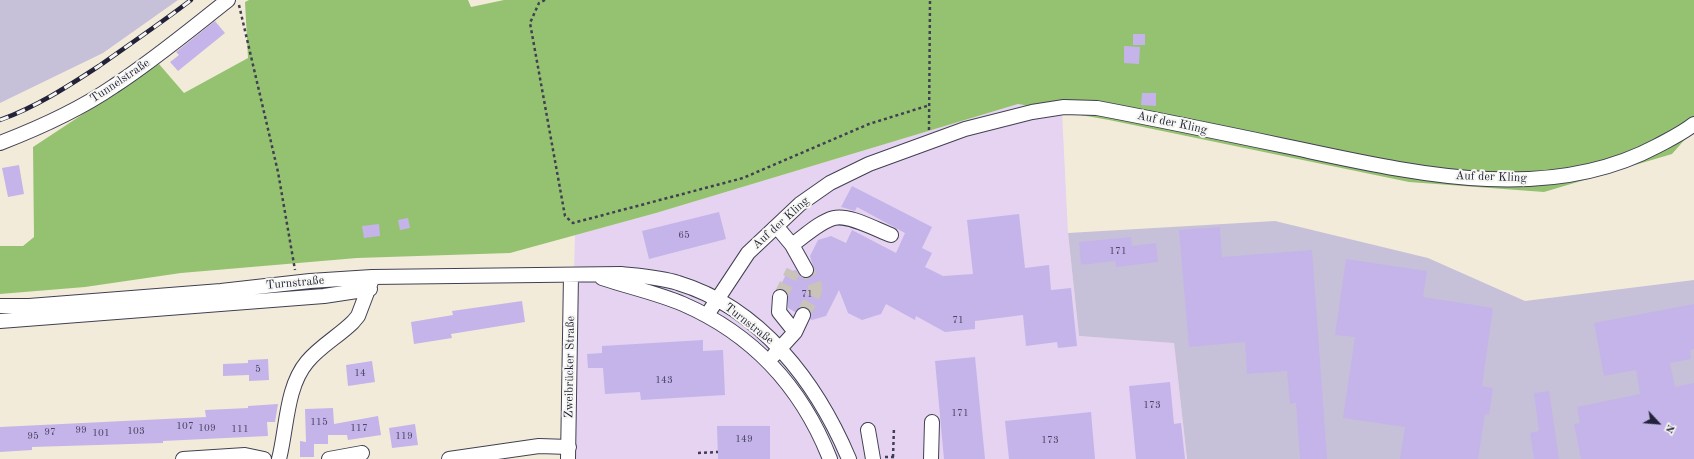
<!DOCTYPE html>
<html>
<head>
<meta charset="utf-8">
<style>
  body { margin:0 }
  #map { position:relative; width:1694px; height:459px; overflow:hidden; background:#f3ebda; font-family:"Old Standard TT",serif }
  canvas { display:block }
  .north { position:absolute; left:1638px; top:403px; width:40px; height:40px; -webkit-text-stroke:3px #f6f6f2; paint-order:stroke; rotate:116deg; font-size:11px; font-weight:700; line-height:16px; text-align:center; color:#22223b }
  .north::after { content:''; display:block; margin:auto; width:14px; height:18px; background:#22223b; clip-path:polygon(50% 0,100% 100%,50% 72%,0 100%) }
</style>
</head>
<body>
<div id="map">
<canvas width="1694" height="459"></canvas>
<div class="north">N</div>
</div>
<script>
const ctx = document.querySelector('canvas').getContext('2d');
ctx.lineJoin = 'round';
function fill(path, color) { ctx.fillStyle = color; ctx.fill(path, 'evenodd'); }
function stroke(path, color, width, dash) { ctx.strokeStyle = color; ctx.lineWidth = width; ctx.lineCap = dash ? 'butt' : 'round'; ctx.setLineDash(dash || []); ctx.stroke(path); }
function drawText(font, color, halo, rows, align = 'center') {
  ctx.font = font + ' "Old Standard TT",serif'; ctx.lineWidth = 4; ctx.setLineDash([]); ctx.textBaseline = 'middle'; ctx.strokeStyle = halo; ctx.fillStyle = color; for (const [text, x, y, turn = 0] of rows) {
    ctx.save(); ctx.translate(x, y); ctx.rotate((+turn || 0) * Math.PI / 180); ctx.textAlign = isNaN(turn) ? turn : align; if (halo) ctx.strokeText(text, 0, 0); ctx.fillText(text, 0, 0); ctx.restore();
  }
}
fill(new Path2D(`
  M1018 104 1062 112 1068 233 1079 336 1174 342 1187 459H569L575 235 656 213Z`), '#e5d3f1');
fill(new Path2D(`
  M0 0H178L103 53 0 103Z
  M1275 221 1428 258 1525 301 1694 280V459H1187L1174 343 1079 336 1068 233Z`), '#c7c0d9');
fill(new Path2D(`
  M249 0H468L471 7 504 0H1694V129L1672 154 1544 192 1409 182 1109 120 1018 104 656 213 510 253 357 258 181 273 85 287 0 294V246H23L34 237 33 147 159 64 184 93 248 58 245 2Z`), '#95c270');
fill(new Path2D(`
  M215 21 225 33 178 71 170 62 179 55 176 52Z
  M1133 34H1145V45H1133Z
  M1124 46 1140 47 1139 64 1124 63Z
  M1142 93H1156V106L1141 105Z
  M19 165 24 194 8 197 2 168Z
  M852 186 932 227 922 248 932 253 925 267 943 276 973 274 967 220 1019 214 1025 268 1049 265 1051 290 1071 288 1077 346 1058 348 1057 342 1026 346 1023 315 975 321V329L945 332 916 316 915 320 886 304 881 314 862 320 848 313 839 290 826 316 812 320 810 319V310L807 308 802 307 795 312 788 308V294L784 290 779 289 787 272 796 270 801 277 806 278 813 275 814 270 810 256 818 240 831 236 846 243 852 230 896 253 905 233 857 207 855 211 841 207Z
  M719 212 726 239 649 259 642 231Z
  M408 218 410 228 400 230 398 220Z
  M379 224 380 236 364 238 362 226Z
  M1220 227 1222 257 1312 250 1327 459H1300L1296 403 1290 404 1287 371 1247 374 1245 342 1189 347 1179 230Z
  M1131 237 1132 246 1156 243 1158 262 1116 267 1115 261 1081 265 1079 242Z
  M1346 259 1427 271 1423 297 1493 308 1482 386 1493 388 1489 415 1485 414 1478 459H1400L1405 427 1343 418 1355 337 1335 335Z
  M522 301 525 322 451 334 452 338 414 344 411 322 453 315 452 311Z
  M1694 304V349L1690 350 1691 359 1670 363 1675 387 1694 383V459H1581L1574 424 1580 423 1577 407 1640 394 1636 370 1604 376 1594 323Z
  M703 340V351L723 350 725 395 641 400 640 392 605 394 603 368H588L587 354 602 353V346Z
  M975 357 985 459H944L935 361Z
  M268 359 269 380 249 381V375L223 376V364L248 363V360Z
  M372 361 375 382 348 386 346 365Z
  M1170 382 1174 424 1181 423 1185 459H1136L1129 386Z
  M1549 391 1559 459H1534L1530 433 1539 431 1534 393Z
  M278 404 275 422H267L268 436 163 441V443L32 447V450L0 452V427L206 417 205 410 248 408V406Z
  M333 408 334 424 378 416 381 435 348 440 347 435H328V444H314V457H300V441L306 442 305 409Z
  M1091 412 1095 459H1009L1005 421Z
  M415 424 418 445 392 448 389 428Z
  M717 426H770V459H718Z`), '#c5b4e9');
stroke(new Path2D(`
  M780 297 793 271
  M803 315C813 294 823 290 806 270`), '#c9c3ba', 14, [14, 7]);
const minor = new Path2D(`
  M0 143C39 128 79 110 114 86 154 60 191 29 228 0
  M777 227 792 245 806 270
  M792 245C805 236 819 222 834 218 849 214 877 230 891 235
  M602 278C629 287 657 293 683 304 754 335 802 388 830 459
  M780 297 779 312 795 332
  M0 306H29L221 291 310 281 372 277 621 274C640 276 660 277 678 283 761 308 817 383 849 459
  M707 315 748 253 800 204 830 183 869 164 965 129 1032 112 1064 107 1097 108C1160 120 1223 133 1285 146 1405 171 1543 207 1657 146 1670 139 1683 133 1694 124
  M0 321 324 296 370 289
  M774 355 795 332 803 315
  M868 430 873 459
  M183 459 245 455 264 459
  M279 459C287 428 286 387 307 362 320 346 339 336 353 322L358 316 371 282
  M329 459 362 453
  M449 459 539 446 569 447
  M568 459 571 275
  M931 459 932 422`);
stroke(minor, '#414053', 16);
stroke(new Path2D(`
  M545 0 539 3 530 23 565 216 573 223 743 178 869 124 930 105
  M239 5 278 172 295 270
  M929 130 930 0
  M698 453 718 452
  M885 457H895
  M893 457 894 427`), '#414053', 2.5, [3, 3]);
stroke(minor, '#fff', 14);
const rail = new Path2D(`
  M0 120C36 107 67 87 99 66 130 44 161 23 191 0`);
stroke(rail, '#22223b', 4.5);
stroke(rail, '#f6f6f2', 3, [9]);
drawText('10px', '#4b4666', null, [
  ["65",684,235],
  ["171",1118,251],
  ["71",807,294],
  ["71",958,320],
  ["5",258,369],
  ["14",360,373],
  ["143",664,380],
  ["173",1152,405],
  ["171",960,413],
  ["115",319,422],
  ["107",185,426],
  ["109",207,428],
  ["117",359,428],
  ["111",240,429],
  ["99",81,430],
  ["103",136,431],
  ["97",50,432],
  ["101",101,433],
  ["95",33,436],
  ["119",404,436],
  ["149",744,439],
  ["173",1050,440]
]);
drawText('12px', '#22223b', '#f6f6f2', [
  ["Tunnelstraße",120,81,-34],
  ["Auf der Kling",1172,123,12],
  ["Auf der Kling",1491,177,2],
  ["Auf der Kling",781,223,-42],
  ["Turnstraße",295,283,-5],
  ["Turnstraße",749,324,38],
  ["Zweibrücker Straße",570,367,-89]
]);
</script>
</body>
</html>
